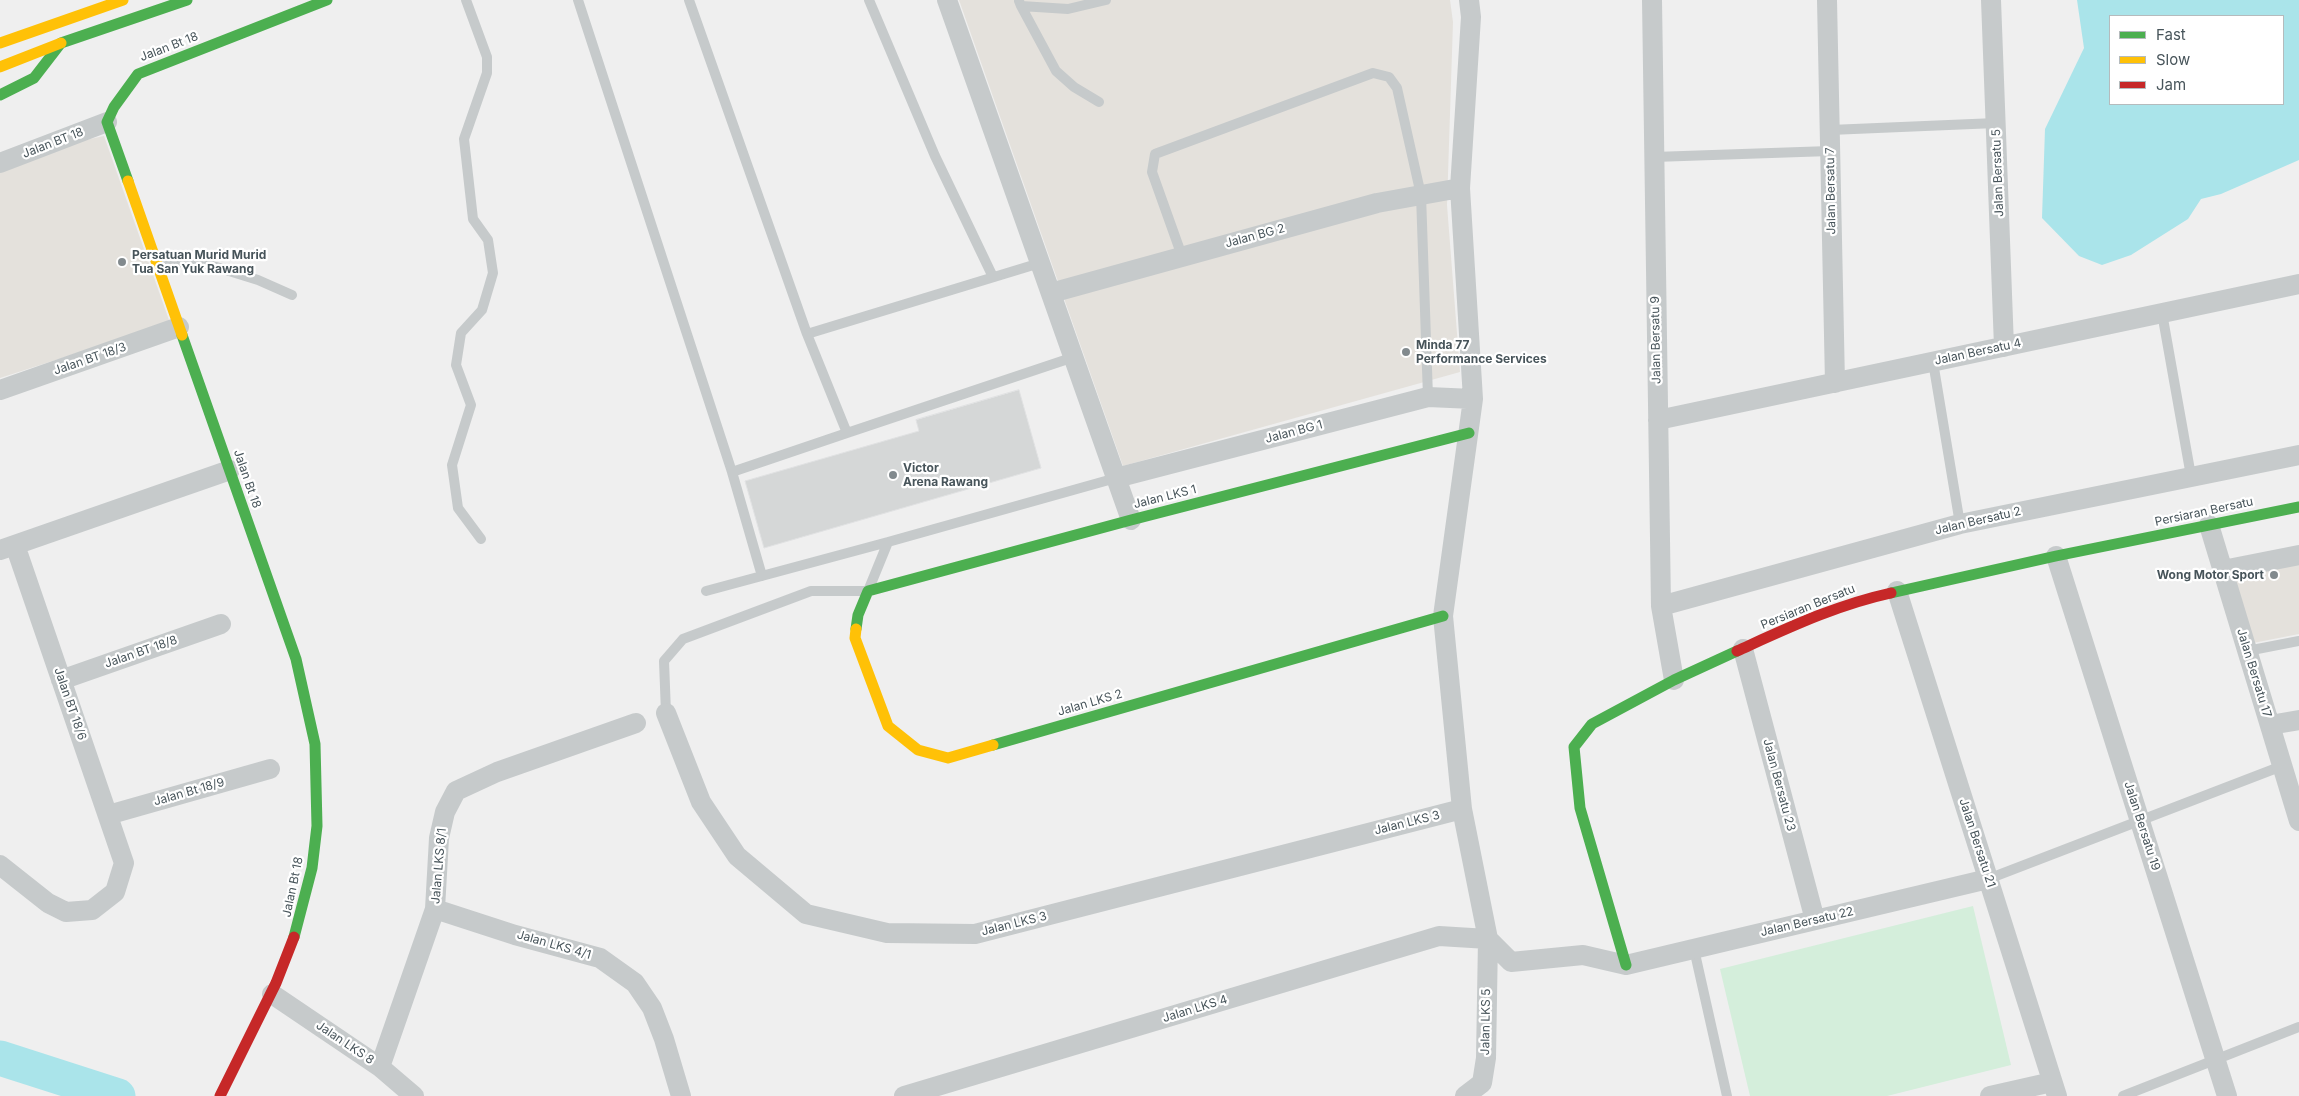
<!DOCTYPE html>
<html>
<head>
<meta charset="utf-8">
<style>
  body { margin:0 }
  #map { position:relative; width:2299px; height:1096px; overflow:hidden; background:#efefef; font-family:Inter,sans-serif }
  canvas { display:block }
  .legend { position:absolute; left:2109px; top:15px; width:175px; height:90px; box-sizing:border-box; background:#fff; border:1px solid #b5bbbd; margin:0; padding:6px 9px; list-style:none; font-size:15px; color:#47545a }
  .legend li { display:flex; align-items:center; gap:10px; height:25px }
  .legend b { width:25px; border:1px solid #b5bbbd }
</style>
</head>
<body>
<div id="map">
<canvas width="2299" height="1096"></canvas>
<ul class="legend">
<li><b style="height:6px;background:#4caf50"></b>Fast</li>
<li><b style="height:6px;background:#ffc107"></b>Slow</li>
<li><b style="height:6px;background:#c62828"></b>Jam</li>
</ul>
</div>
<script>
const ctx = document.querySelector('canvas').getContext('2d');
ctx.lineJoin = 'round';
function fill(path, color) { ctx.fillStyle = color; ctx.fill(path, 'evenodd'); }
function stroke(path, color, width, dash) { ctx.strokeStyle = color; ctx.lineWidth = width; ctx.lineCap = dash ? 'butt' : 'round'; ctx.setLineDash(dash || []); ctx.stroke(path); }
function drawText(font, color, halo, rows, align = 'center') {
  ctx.font = font + ' Inter,sans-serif'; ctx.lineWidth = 4.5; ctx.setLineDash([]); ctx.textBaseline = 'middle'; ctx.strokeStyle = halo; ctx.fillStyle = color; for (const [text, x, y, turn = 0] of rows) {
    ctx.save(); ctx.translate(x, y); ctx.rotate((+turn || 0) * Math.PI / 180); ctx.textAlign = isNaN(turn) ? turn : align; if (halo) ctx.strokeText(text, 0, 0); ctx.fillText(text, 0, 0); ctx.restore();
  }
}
fill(new Path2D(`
  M959 0H1450L1453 22 1447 205 1460 372 1123 466Z
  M104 136 170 323 0 378V158Z
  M2299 563V634L2253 643 2233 576Z`), '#e4e1dc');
fill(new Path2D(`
  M1973 906 2011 1065 1887 1096H1750L1720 969Z`), '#d4eedb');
fill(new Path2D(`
  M2077 0H2299V160L2221 194 2201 199 2188 219 2131 255 2102 265 2079 256 2042 218 2045 129 2084 48ZM2110 16H2283V104H2110Z`), '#aae4ea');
stroke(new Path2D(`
  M0 1058 118 1096`), '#aae4ea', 35);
const building = new Path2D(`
  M1019 390 1041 468 764 548 745 481 919 431 916 420Z`);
fill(building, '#d5d7d7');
stroke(building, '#e0e1e2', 1);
stroke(new Path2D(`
  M466 0 487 57V73L464 139 473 219 488 240 493 273 482 310 461 333 456 365 471 405 452 465 458 508 481 539
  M578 0 732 472 847 433 807 334 689 0
  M869 0 935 156 993 277
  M1019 1 1021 6 1068 9 1106 0
  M1021 6 1056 71 1074 87 1099 102
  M1830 130 1996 123
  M1654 157 1830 151
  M1182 256 1152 172 1155 154 1373 73 1389 77 1397 88 1421 195 1428 397
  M158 264 197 261 258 280 292 295
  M2162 313 2191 476
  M807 334 1040 263
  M1933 362 1960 524
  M847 433 1074 357
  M732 472 762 576
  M706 591 888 542
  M2247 651 2299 641
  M666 713 664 661 683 639 811 591H868L888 542 1116 478
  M1988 879 2282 766
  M1694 949 1727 1096
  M2123 1096 2299 1027`), '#c6cacb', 10);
stroke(new Path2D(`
  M947 0 1131 520
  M1652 0 1661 606 1674 680
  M1827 0 1835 383
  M1991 0 2004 347
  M0 163 107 122
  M1051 293 1377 203 1460 188
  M0 390 179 327
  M1658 420 2299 284
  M1116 478 1428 397 1473 399
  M2209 525 2299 821
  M0 550 230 470
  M2056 556 2227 1096
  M2223 570 2299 555
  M1897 591 2057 1096
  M1661 606 1960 524 2299 455
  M1743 649 1815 920
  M61 680 221 624
  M666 713 701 802 737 856 806 914 887 933 975 934 1462 809
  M2270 725 2299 720
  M108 815 270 769
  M0 865 48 903 66 912 92 910 115 892 124 863 15 545
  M435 909 515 935 600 958 635 983 652 1008 664 1039 681 1096
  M1488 939 1511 962 1583 955 1626 965 1988 879
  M272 994 380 1067 414 1096
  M380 1067 435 909 439 838 445 812 456 791 497 772 636 723
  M904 1096 1439 936 1488 939
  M1465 1096 1482 1083 1486 1058 1488 939 1462 809 1443 616 1473 399 1460 188 1471 17 1469 0
  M1990 1096 2052 1082`), '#c6cacb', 20);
stroke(new Path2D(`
  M0 95 34 78 61 43 187 0
  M128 181 107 122 114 107 138 74 327 0
  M182 335 296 659 315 744 317 826 312 868 294 937
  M1891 593 2056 556 2299 507
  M856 629 858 615 868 591 1131 520 1469 433
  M993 745 1443 616
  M1626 965 1580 808 1574 747 1592 724 1674 680 1737 651`), '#4caf50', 11);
stroke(new Path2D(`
  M0 43 123 0
  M0 67 61 43
  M128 181 182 335
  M856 629 855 638 888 726 918 750 948 758 993 745`), '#ffc107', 11);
stroke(new Path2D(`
  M1737 651C1788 628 1836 605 1891 593
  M220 1096 276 983 294 937`), '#c62828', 11);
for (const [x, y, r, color] of [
  [122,262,5,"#828a8e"],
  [1406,352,5,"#828a8e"],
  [893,475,5,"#828a8e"],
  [2274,575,5,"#828a8e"]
]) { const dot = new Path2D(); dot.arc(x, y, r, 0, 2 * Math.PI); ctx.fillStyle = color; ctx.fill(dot); stroke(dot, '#fff', 2); }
drawText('12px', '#47545a', '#fff', [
  ["Jalan Bt 18",169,47,-21],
  ["Jalan BT 18",53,143,-21],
  ["Jalan Bersatu 5",1998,173,-92],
  ["Jalan Bersatu 7",1831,191,-91],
  ["Jalan BG 2",1255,236,-15],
  ["Jalan Bersatu 9",1656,340,-91],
  ["Jalan Bersatu 4",1978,352,-12],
  ["Jalan BT 18/3",90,359,-19],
  ["Jalan BG 1",1294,432,-15],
  ["Jalan Bt 18",247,479,71],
  ["Jalan LKS 1",1165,497,-14],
  ["Persiaran Bersatu",2204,512,-12],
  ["Jalan Bersatu 2",1978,521,-13],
  ["Persiaran Bersatu",1808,607,-22],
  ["Jalan BT 18/8",141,652,-19],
  ["Jalan Bersatu 17",2254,673,73],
  ["Jalan LKS 2",1090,703,-16],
  ["Jalan BT 18/6",70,704,71],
  ["Jalan Bersatu 23",1779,785,75],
  ["Jalan Bt 18/9",189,792,-16],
  ["Jalan LKS 3",1407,823,-14],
  ["Jalan Bersatu 19",2142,826,72],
  ["Jalan Bersatu 21",1977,843,72],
  ["Jalan LKS 8/1",439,866,-85],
  ["Jalan Bt 18",293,887,-78],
  ["Jalan Bersatu 22",1807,922,-13],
  ["Jalan LKS 3",1014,924,-14],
  ["Jalan LKS 4/1",554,945,16],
  ["Jalan LKS 4",1195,1009,-17],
  ["Jalan LKS 5",1486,1022,-89],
  ["Jalan LKS 8",345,1043,34]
]);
drawText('bold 12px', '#47545a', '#fff', [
  ["Persatuan Murid Murid",132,255],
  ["Tua San Yuk Rawang",132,269],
  ["Minda 77",1416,345],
  ["Performance Services",1416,359],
  ["Victor",903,468],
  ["Arena Rawang",903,482],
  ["Wong Motor Sport",2264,575,"right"]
], 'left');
</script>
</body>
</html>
